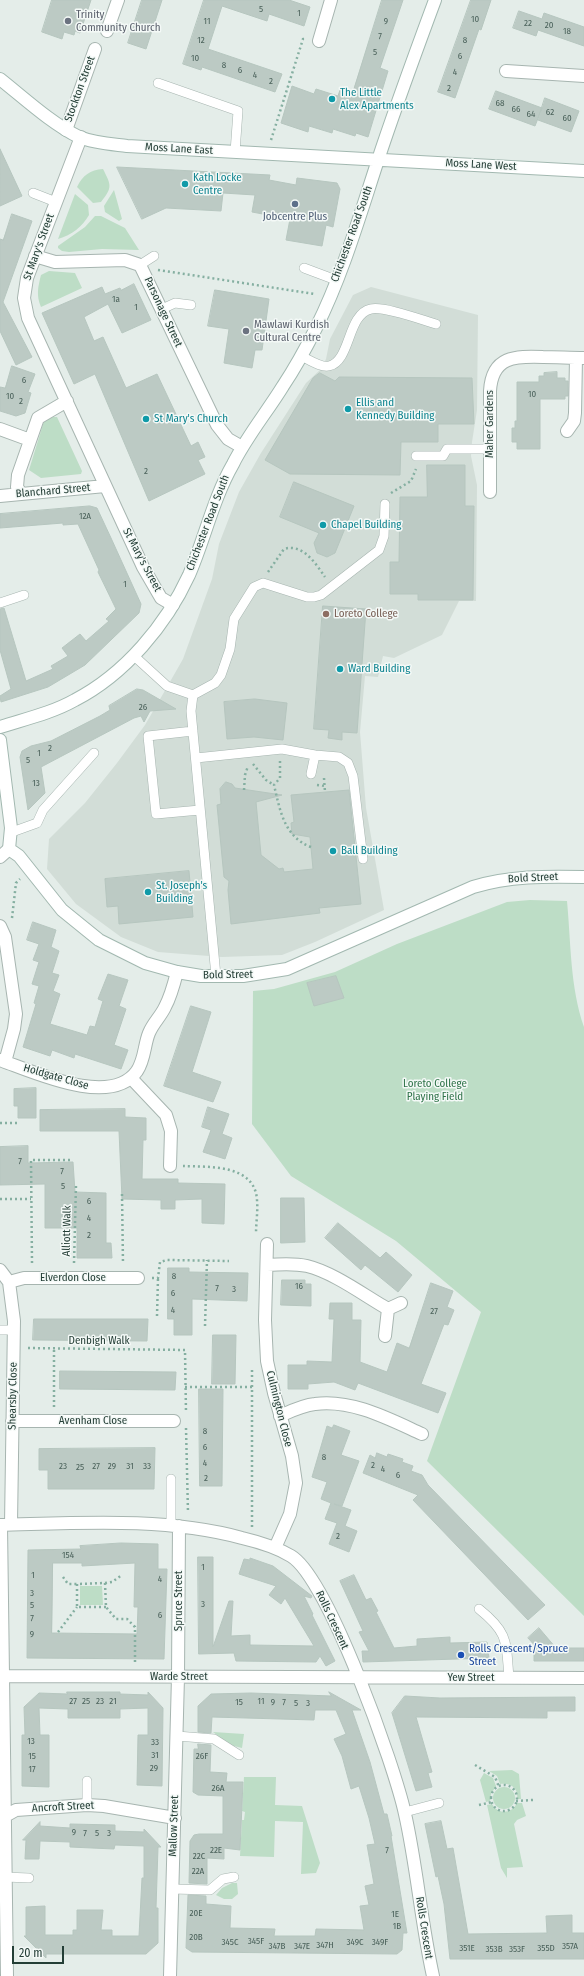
<!DOCTYPE html>
<html>
<head>
<meta charset="utf-8">
<style>
  body { margin:0 }
  #map { position:relative; width:584px; height:1976px; overflow:hidden; background:#e4ede9; font-family:"Fira Sans Condensed",sans-serif }
  canvas { display:block }
  .scale { position:absolute; left:12px; top:1946px; width:52px; height:18px; box-sizing:border-box; border:2px solid #243e36; border-top:0; padding-left:5px; font-size:12px; line-height:14px; white-space:nowrap; color:#243e36; -webkit-text-stroke:3px #f4f9f7; paint-order:stroke }
</style>
</head>
<body>
<div id="map">
<canvas width="584" height="1976"></canvas>
<div class="scale">20 m</div>
</div>
<script>
const ctx = document.querySelector('canvas').getContext('2d');
ctx.lineJoin = 'round';
function fill(path, color) { ctx.fillStyle = color; ctx.fill(path, 'evenodd'); }
function stroke(path, color, width, dash) { ctx.strokeStyle = color; ctx.lineWidth = width; ctx.lineCap = dash ? 'butt' : 'round'; ctx.setLineDash(dash || []); ctx.stroke(path); }
function drawText(font, color, halo, rows, align = 'center') {
  ctx.font = font + ' "Fira Sans Condensed",sans-serif'; ctx.lineWidth = 3; ctx.setLineDash([]); ctx.textBaseline = 'middle'; ctx.strokeStyle = halo; ctx.fillStyle = color; for (const [text, x, y, turn = 0] of rows) {
    ctx.save(); ctx.translate(x, y); ctx.rotate((+turn || 0) * Math.PI / 180); ctx.textAlign = isNaN(turn) ? turn : align; if (halo) ctx.strokeText(text, 0, 0); ctx.fillText(text, 0, 0); ctx.restore();
  }
}
fill(new Path2D(`
  M371 287 478 315 477 410 472 442 471 456 477 485 476 601H459L442 635 394 658 383 656 378 677 365 676 360 732 366 808 384 910 315 942 282 955 222 957 158 952 121 937 76 904 47 869 49 839 85 803 117 763 145 725 163 694 183 659 212 579 219 544 239 492 261 453 306 383 321 369 326 359 330 339 353 295Z`), '#d2ddd7');
fill(new Path2D(`
  M103 169C111 185 113 187 101 202L93 203 77 187C83 175 90 170 103 169Z
  M114 190 122 219 119 221 105 212 104 206Z
  M75 194 88 205 89 215C82 227 72 235 58 239Z
  M95 216H101L125 228 139 250 102 249 69 252 62 251 58 248V246L85 227Z
  M49 271 75 273 82 288 41 307C36 295 38 287 41 275Z
  M53 417H57L82 471 81 474 41 478 29 470 44 421Z
  M530 900 567 901C571 943 570 987 584 1027V1616L427 1461 481 1312 396 1241 291 1176 252 1124 253 991 274 989 335 972 397 944 507 902Z
  M80 1586H102L103 1605H80Z
  M213 1732 244 1734 242 1748 230 1745Z
  M512 1770 519 1774 521 1799H517C519 1789 511 1782 500 1784L497 1776 489 1771Z
  M484 1773 493 1778 496 1786 491 1794 490 1801 486 1802 480 1780Z
  M244 1777H276L275 1805 302 1806 320 1863 316 1873 301 1874 303 1822 275 1821 274 1857 240 1856 242 1820H244L245 1812 242 1811Z
  M493 1798a11 11 0 1 1 22 0a11 11 0 1 1-22 0Z
  M517 1803H522L526 1816 517 1820 514 1824 523 1867 507 1868V1878L501 1868 487 1805 492 1804C498 1815 512 1814 517 1803Z
  M232 1883H237L238 1894 232 1899H224L216 1895 222 1888Z`), '#bdddc6');
const building = new Path2D(`
  M52 0H91L80 33 75 31 74 35 64 32 62 39 42 32Z
  M142 0H162L146 49 128 43Z
  M204 0H289L310 7 304 26 269 14 267 21 222 6 208 49 282 74 275 92 202 67 201 70 183 64Z
  M382 0H403L380 68 388 71 368 137 356 133 355 136 333 129 332 133 309 126 308 132 281 123 292 86 314 94 316 89 338 96 340 90 352 94Z
  M471 0H491L481 30 479 29 455 98 438 92Z
  M519 11 542 19 544 13 584 27V46L538 30 536 36 513 28Z
  M496 91 542 108 535 126 489 109Z
  M545 98 579 111 571 132 538 120Z
  M0 149 22 196 0 206Z
  M117 167 270 175 269 180 296 185 297 178 337 183 340 189 333 227 326 225 322 246 286 240 290 219 252 212 255 195 223 193 221 211 166 208 142 219Z
  M12 214 32 221 3 302 32 357 16 365 0 331V239L3 240Z
  M134 284 151 320 122 333 108 304 84 317 94 341 103 337 126 388 157 374 191 446 198 442 205 457 198 460 205 474 149 501 95 374 74 384 42 313 102 287 105 294 120 288 121 290Z
  M215 290 269 299 262 350H255L252 368 224 363 229 329 208 326Z
  M12 366 35 374 28 392 31 393 25 413 16 416 0 411V387L5 388Z
  M557 372V378H565V381H568V396H565V399H540V449H517V442H512V428H515V421H517V382H539V376H544V373Z
  M320 373 335 381 339 377 472 378 474 424H438V442H401L400 475 290 474 265 460 313 378Z
  M427 465H465V506H474L473 600H418V594H390V562H399L400 497H427Z
  M294 482 354 506 335 553 327 557 317 553 314 543 319 533 280 517Z
  M90 506 97 508 111 538 141 604 139 613 85 665 48 687 1 702 0 696 11 689 0 650V609L4 608 26 681 53 669 51 666 68 656 62 648 80 634 86 641 109 621 106 619 116 609 98 572 99 570 78 524 63 525V523L0 528V514Z
  M323 606 366 609 357 733 342 732V740L328 738 329 730 314 729Z
  M137 689 143 690 176 709 150 711 144 722 141 716 134 718 41 767 45 793 28 810 20 757 22 751 31 746 51 741 100 716 110 710 109 706Z
  M255 699 287 703 283 740 254 737 227 739 224 702Z
  M226 782 232 784 235 788 282 795 256 802 261 855 279 869 283 868 284 872 313 869 310 837 292 834 291 823 294 822 291 795 349 790 361 904 319 908 320 913 231 924 228 890 229 881 224 877 217 805 221 804 220 789Z
  M189 871 193 917 119 924 118 906 107 907 105 879Z
  M33 922 56 930 51 947 59 951 52 973 59 975 53 991 60 994 50 1024 87 1035 90 1026 95 1027 103 1001 98 999 108 974 128 980 119 1006 126 1009 114 1045 128 1050 121 1069 75 1054 74 1058 52 1050 50 1056 23 1047 36 1004 34 1003 39 986 32 984 39 962 33 960 39 944 27 940Z
  M336 976 344 998 314 1006 307 983Z
  M191 1006 211 1012 192 1072 221 1082 213 1102 164 1086Z
  M36 1088V1118H18V1106H14V1089Z
  M208 1107 229 1114 222 1134 232 1138 225 1159 203 1152 211 1130 202 1127Z
  M125 1109V1117L146 1118V1140H143L142 1179H178V1183L225 1184 224 1224 202 1223V1199L175 1200V1209H161V1200L122 1199 119 1131H40V1110Z
  M28 1146V1163L73 1162 75 1192 106 1193V1243H111L112 1258H77V1228H45V1184L0 1185V1147Z
  M281 1198H304L305 1242 281 1243Z
  M338 1223 380 1258 386 1252 412 1275 398 1292 365 1265 361 1270 325 1238Z
  M168 1268H189V1272L248 1273 247 1301 192 1299V1335H174V1319H168Z
  M282 1280H305V1284H311V1306L281 1305Z
  M431 1283 453 1291 447 1307 454 1310 448 1325 444 1324 421 1384 446 1393 438 1413 358 1383 355 1390 334 1382 308 1384V1389H288V1365H307V1361L332 1362 334 1319H329L330 1303H352V1320H361L360 1362 387 1372 397 1343 409 1348Z
  M34 1319H148L147 1341 33 1340Z
  M213 1335H236L235 1384H212Z
  M60 1371 176 1372 175 1390 60 1389Z
  M199 1389H223L222 1486H200Z
  M334 1425 350 1431 341 1455 359 1461 342 1506 334 1504 351 1510 345 1526 357 1531 349 1552 329 1544 337 1523 325 1519 331 1503 321 1499 327 1482 312 1477 327 1426 332 1428Z
  M155 1448 154 1489H48V1470H39V1449Z
  M377 1453 387 1457 388 1454 403 1459 402 1462 413 1466 411 1471 422 1475 428 1485 545 1605 528 1620 413 1500 418 1495 363 1473 370 1455 375 1458Z
  M121 1543 158 1544V1569H167L164 1659 27 1658 28 1550 81 1549 80 1546ZM53 1563H82V1566L135 1563 134 1607H138L137 1634 52 1633Z
  M198 1557H213V1647L229 1601H233L231 1636 250 1635V1645L314 1646 285 1598 281 1604 269 1595 276 1586 239 1574 244 1559 250 1560V1558L273 1566 312 1596 311 1598 304 1596 313 1614 312 1615 335 1661 326 1666 320 1656 316 1662 236 1661 234 1653 199 1654Z
  M354 1575 366 1600 371 1598 378 1611 376 1612 394 1648 417 1646V1639L450 1637V1643L487 1642 489 1658 363 1662 362 1651H369L359 1632 363 1631 340 1581Z
  M539 1628 556 1648H584V1661H534V1648H537L528 1638Z
  M67 1692H120V1694L148 1695V1692L163 1708 162 1786 137 1785 138 1735H148V1708L120 1709V1718H68V1709L39 1708 40 1735H49V1787L22 1786V1735H25L24 1707 39 1693 67 1694Z
  M329 1692 361 1710H352L370 1762 384 1814H387L392 1836H391L407 1933H403L402 1950 397 1954 192 1952 186 1948 188 1895 206 1896V1904L231 1906 230 1928 275 1929 274 1936H315L316 1929 364 1930 360 1906 369 1905 365 1886 374 1884 367 1845 375 1844 369 1818 359 1786 351 1789 342 1756 334 1739 346 1734 336 1710H315L314 1720 212 1717 211 1733 198 1732V1706L211 1694 251 1693 331 1696Z
  M405 1696 440 1698 575 1697V1711H547V1718L416 1717 432 1772 428 1773 432 1787 416 1791 392 1713Z
  M198 1744 211 1745 210 1772 227 1773 226 1782H243L240 1850 224 1848V1859L207 1858V1884L189 1883 190 1841 194 1835 199 1834H223V1796L198 1795 193 1792 194 1749H198Z
  M441 1821 447 1849 453 1848 468 1934 547 1933 546 1916 572 1915V1933H584V1959H450L444 1904 438 1876 436 1877 425 1824Z
  M40 1822V1826L70 1828V1824L115 1825V1831L144 1832V1829L161 1847H158L156 1908H158V1943L146 1954H46V1958L24 1936H26V1907L45 1906V1935H73V1930H77V1910H103L101 1930H112V1936H139L142 1878H144V1846L115 1845 114 1849 70 1847V1842L40 1841 39 1859H25L26 1840H23Z`);
fill(building, '#bccac4');
stroke(building, '#b6c6bf', 1);
const lane = new Path2D(`
  M158 83 238 111 235 152
  M33 193 56 202
  M140 265 154 256
  M304 268 336 280
  M162 309 175 303 191 305
  M301 356C308 359 321 368 329 366 351 361 347 314 371 309 384 306 422 320 436 324
  M416 456H443L447 449H490
  M0 603 24 595
  M133 655 167 686 193 695
  M193 731 148 736 156 814 200 810
  M196 758 282 749 315 755 339 757 348 763 353 776 363 859
  M311 774 315 755
  M12 832 37 823 43 810 94 753
  M216 976 191 711 193 695 215 683 221 675 230 649 234 619 254 587 263 583 307 597H314L321 595 379 550 384 536 385 504
  M0 1330H14
  M171 1479V1525
  M479 1609C509 1633 506 1642 509 1678
  M177 1736 214 1739 239 1755
  M87 1805V1781
  M405 1812 439 1803
  M5 1877 29 1878
  M172 1889 210 1890 223 1879 234 1877`);
const street = new Path2D(`
  M107 31 118 0
  M319 41 331 0
  M506 71 584 76
  M66 130 95 49
  M81 137 27 278 24 298 28 318 143 567 161 598 173 605
  M35 256 55 262 125 260 140 265 217 425 228 439 242 447
  M0 429 30 440
  M567 431 574 421 575 413 576 358
  M490 492V391C492 356 515 356 543 357 557 357 570 358 584 358
  M21 494 17 487 18 475 38 418 67 401
  M0 496 105 486
  M0 857 9 849
  M0 926 5 937 16 1014 14 1029 5 1062
  M0 1060C34 1072 111 1108 137 1071 145 1059 144 1045 149 1033 153 1023 161 1016 165 1007 171 996 174 984 177 972
  M131 1078 166 1115 171 1131 170 1166
  M267 1244 265 1320 267 1361 274 1393 292 1456 296 1483 290 1514 275 1548
  M267 1265C280 1264 294 1263 307 1266 332 1272 361 1293 383 1306L388 1309 385 1336
  M0 1270 9 1282 14 1321 11 1524
  M9 1282 24 1278H138
  M388 1309 401 1303
  M280 1416C291 1411 303 1405 315 1404 352 1399 389 1419 422 1434
  M12 1421H174
  M0 1525C80 1523 164 1517 242 1538 259 1542 276 1547 291 1556 328 1578 395 1767 405 1814 417 1867 421 1922 433 1976
  M1 1525 7 1976
  M0 1676 584 1678
  M0 1819 16 1810 87 1805 104 1806 175 1818
  M170 1976 178 1677 179 1526`);
const secondary = new Path2D(`
  M0 79C24 98 52 124 79 137 94 143 111 144 127 146L584 171
  M0 727C25 719 52 713 75 700 125 674 166 625 189 575 205 538 213 499 233 464 247 436 267 412 283 386 295 368 306 348 316 328 342 276 359 218 377 163 395 108 415 54 435 0
  M0 740 11 828 9 849 19 856 62 910 99 940 145 963 177 972 201 976H243L287 969 473 887C509 876 546 876 584 877`);
stroke(lane, '#a7b5b0', 10);
stroke(street, '#a7b5b0', 14);
stroke(secondary, '#a2b8b0', 14);
stroke(new Path2D(`
  M271 140 303 39H306
  M158 270 315 294
  M391 493 411 481 416 469
  M268 572 284 549C303 543 316 564 325 577
  M280 761V778L274 785C280 810 284 837 311 847
  M253 764 266 780 274 785
  M324 778 325 792
  M317 785 325 786
  M244 790 245 775 248 766
  M12 918 16 883 20 879
  M0 1123H18
  M183 1166C209 1167 255 1164 257 1200 258 1211 256 1223 256 1234
  M122 1194 123 1264
  M0 1199H31
  M32 1263 31 1160H72
  M74 1263 76 1185
  M152 1278H158L160 1262 167 1260 229 1261
  M157 1316 158 1278
  M205 1326 207 1260
  M28 1348 185 1350 186 1413
  M185 1387H252
  M54 1407V1349
  M186 1428 188 1513
  M252 1527V1368
  M63 1577 68 1584H77
  M105 1583 112 1582 122 1575
  M106 1607H77V1584L105 1583 106 1607 116 1619H127L135 1627V1663
  M58 1632 77 1607
  M475 1765 495 1777 499 1787
  M491 1798a13 13 0 1 1 26 0a13 13 0 1 1-26 0Z
  M516 1801 533 1800
  M479 1805 492 1802`), '#85afa1', 2.5, [2, 3]);
stroke(lane, '#fff', 9);
stroke(street, '#fff', 12);
stroke(secondary, '#fff', 12);
for (const [x, y, r, color] of [
  [68,21,4,"#6b7280"],
  [332,99,4,"#0f9aa8"],
  [185,184,4,"#0f9aa8"],
  [295,204,4,"#5c6f8a"],
  [246,331,4,"#6b7280"],
  [348,409,4,"#0f9aa8"],
  [146,419,4,"#0f9aa8"],
  [323,525,4,"#0f9aa8"],
  [326,614,4,"#8d6e63"],
  [340,669,4,"#0f9aa8"],
  [333,851,4,"#0f9aa8"],
  [148,892,4,"#0f9aa8"],
  [461,1655,4,"#1a4fb4"]
]) { const dot = new Path2D(); dot.arc(x, y, r, 0, 2 * Math.PI); ctx.fillStyle = color; ctx.fill(dot); stroke(dot, '#f4f9f7', 1.5); }
drawText('9px', '#4a615a', null, [
  ["5",261,9],
  ["1",299,13],
  ["10",475,19],
  ["11",207,21],
  ["9",386,21],
  ["22",528,23],
  ["20",549,25],
  ["18",567,31],
  ["7",380,36],
  ["12",201,40],
  ["8",465,40],
  ["5",375,52],
  ["6",460,56],
  ["10",195,58],
  ["8",224,65],
  ["6",240,70],
  ["4",455,72],
  ["4",255,75],
  ["2",271,81],
  ["2",449,88],
  ["68",500,103],
  ["66",516,109],
  ["62",550,112],
  ["64",531,114],
  ["60",567,118],
  ["1a",116,299],
  ["1",136,307],
  ["6",24,380],
  ["10",532,394],
  ["10",10,396],
  ["2",21,401],
  ["2",146,471],
  ["12A",85,516],
  ["1",125,584],
  ["26",143,707],
  ["2",50,748],
  ["1",39,753],
  ["5",28,760],
  ["13",36,783],
  ["7",20,1161],
  ["7",62,1171],
  ["5",63,1186],
  ["6",89,1201],
  ["4",89,1218],
  ["2",89,1235],
  ["8",174,1276],
  ["16",299,1286],
  ["7",217,1288],
  ["3",234,1289],
  ["6",173,1293],
  ["4",173,1310],
  ["27",434,1311],
  ["8",205,1431],
  ["6",205,1447],
  ["8",324,1457],
  ["4",205,1463],
  ["2",373,1465],
  ["23",63,1466],
  ["27",96,1466],
  ["29",112,1466],
  ["31",130,1466],
  ["33",147,1466],
  ["25",80,1467],
  ["4",383,1469],
  ["6",398,1475],
  ["2",206,1478],
  ["2",338,1536],
  ["154",68,1555],
  ["1",203,1567],
  ["1",33,1575],
  ["4",160,1579],
  ["3",32,1593],
  ["3",203,1604],
  ["5",32,1605],
  ["6",160,1615],
  ["7",32,1618],
  ["9",32,1634],
  ["27",73,1701],
  ["25",86,1701],
  ["23",100,1701],
  ["21",113,1701],
  ["11",261,1701],
  ["15",239,1702],
  ["9",273,1702],
  ["7",284,1702],
  ["5",296,1703],
  ["3",308,1703],
  ["13",31,1741],
  ["33",155,1742],
  ["31",155,1755],
  ["15",32,1756],
  ["26F",202,1756],
  ["29",154,1768],
  ["17",32,1769],
  ["26A",218,1788],
  ["9",74,1832],
  ["7",85,1833],
  ["5",97,1833],
  ["3",109,1833],
  ["22E",216,1850],
  ["7",387,1850],
  ["22C",199,1856],
  ["22A",198,1871],
  ["20E",196,1913],
  ["1E",395,1914],
  ["1B",397,1926],
  ["20B",196,1937],
  ["345F",256,1941],
  ["345C",230,1942],
  ["349C",355,1942],
  ["349F",380,1942],
  ["347H",325,1945],
  ["347B",277,1946],
  ["347E",302,1946],
  ["357A",570,1946],
  ["351E",467,1948],
  ["355D",546,1948],
  ["353B",494,1949],
  ["353F",517,1949]
]);
drawText('11px', '#5b616d', '#f4f9f7', [
  ["Trinity",76,15],
  ["Community Church",76,28],
  ["Mawlawi Kurdish",254,325],
  ["Cultural Centre",254,338]
], 'left');
drawText('11px', '#243e36', '#f4f9f7', [
  ["Stockton Street",80,89,-70],
  ["Moss Lane East",179,149,3],
  ["Moss Lane West",481,165,3],
  ["Chichester Road South",352,234,-70],
  ["St Mary's Street",39,247,-70],
  ["Parsonage Street",163,312,65],
  ["Maher Gardens",490,424,-90],
  ["Blanchard Street",53,491,-5],
  ["Chichester Road South",208,523,-69],
  ["St Mary's Street",142,560,62],
  ["Bold Street",533,878,-3],
  ["Bold Street",228,975,-1],
  ["Holdgate Close",56,1077,16],
  ["Alliott Walk",67,1231,-89],
  ["Elverdon Close",73,1278],
  ["Denbigh Walk",99,1341],
  ["Shearsby Close",13,1396,-89],
  ["Culmington Close",279,1409,76],
  ["Avenham Close",93,1421],
  ["Spruce Street",179,1601,-90],
  ["Rolls Crescent",332,1620,65],
  ["Warde Street",179,1677],
  ["Yew Street",471,1678],
  ["Ancroft Street",63,1807,-3],
  ["Mallow Street",174,1826,-88],
  ["Rolls Crescent",424,1928,81]
]);
drawText('11px', '#0d838f', '#f4f9f7', [
  ["The Little",340,93],
  ["Alex Apartments",340,106],
  ["Kath Locke",193,178],
  ["Centre",193,191],
  ["Ellis and",356,403],
  ["Kennedy Building",356,416],
  ["St Mary's Church",154,419],
  ["Chapel Building",331,525],
  ["Ward Building",348,669],
  ["Ball Building",341,851],
  ["St. Joseph's",156,886],
  ["Building",156,899]
], 'left');
drawText('11px', '#4e5e75', '#f4f9f7', [
  ["Jobcentre Plus",295,217]
]);
drawText('11px', '#785e54', '#f4f9f7', [
  ["Loreto College",334,614]
], 'left');
drawText('11px', '#2f7349', '#f4f9f7', [
  ["Loreto College",435,1084],
  ["Playing Field",435,1097]
]);
drawText('11px', '#164399', '#f4f9f7', [
  ["Rolls Crescent/Spruce",469,1649],
  ["Street",469,1662]
], 'left');
</script>
</body>
</html>
